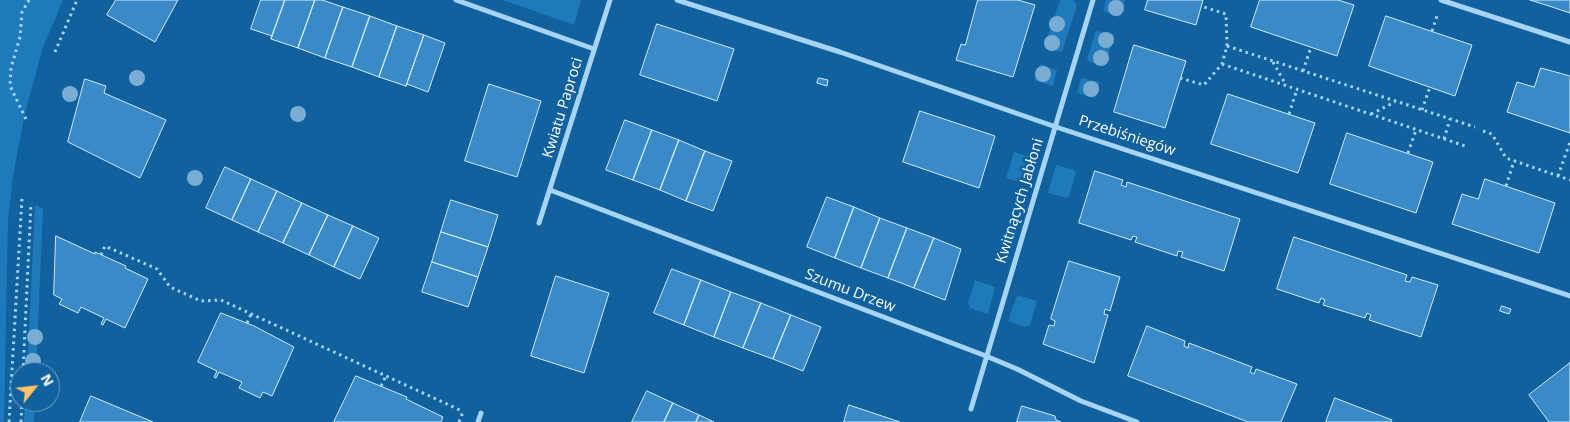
<!DOCTYPE html>
<html>
<head>
<meta charset="utf-8">
<style>
  body { margin:0 }
  #map { position:relative; width:1570px; height:422px; overflow:hidden; background:#10619e; font-family:"Open Sans",sans-serif }
  canvas { display:block }
  .north { position:absolute; left:10px; top:362px; width:50px; height:50px; box-sizing:border-box; background:#10619e; border:1px solid #70a0c5; border-radius:50%; rotate:61deg; font-size:14px; font-weight:700; line-height:20px; text-align:center; color:#fff }
  .north::after { content:''; display:block; margin:auto; width:18px; height:22px; background:#ffc16b; clip-path:polygon(50% 0,100% 100%,50% 72%,0 100%) }
</style>
</head>
<body>
<div id="map">
<canvas width="1570" height="422"></canvas>
<div class="north">N</div>
</div>
<script>
const ctx = document.querySelector('canvas').getContext('2d');
ctx.lineJoin = 'round';
function fill(path, color) { ctx.fillStyle = color; ctx.fill(path, 'evenodd'); }
function stroke(path, color, width, dash) { ctx.strokeStyle = color; ctx.lineWidth = width; ctx.lineCap = dash ? 'butt' : 'round'; ctx.setLineDash(dash || []); ctx.stroke(path); }
function drawText(font, color, halo, rows, align = 'center') {
  ctx.font = font + ' "Open Sans",sans-serif'; ctx.lineWidth = 5; ctx.setLineDash([]); ctx.textBaseline = 'middle'; ctx.strokeStyle = halo; ctx.fillStyle = color; for (const [text, x, y, turn = 0] of rows) {
    ctx.save(); ctx.translate(x, y); ctx.rotate((+turn || 0) * Math.PI / 180); ctx.textAlign = isNaN(turn) ? turn : align; if (halo) ctx.strokeText(text, 0, 0); ctx.fillText(text, 0, 0); ctx.restore();
  }
}
fill(new Path2D(`
  M0 0H63L43 47 25 113 13 176 8 220 4 422H0Z
  M503 0H581L574 25Z
  M1060 0H1073L1077 5 1062 52 1044 48Z
  M1106 0H1125L1120 17 1105 12 1103 9Z
  M1097 31 1114 35 1105 66 1090 62 1087 59 1095 33Z
  M1040 64 1057 70 1053 86 1034 80Z
  M1081 78 1100 82 1095 98 1077 93Z
  M1014 152 1035 159 1027 184 1006 178Z
  M1056 165 1074 170 1076 173 1068 198 1048 193Z
  M35 205 43 209 36 372H27Z
  M975 280 995 287 988 314 970 308 968 303Z
  M1017 295 1037 301 1030 325 1025 327 1008 321Z
  M25 402H35L34 422H24Z`), '#1f7abc');
const building = new Path2D(`
  M116 0H178L155 42 107 15Z
  M261 0H285L271 39 272 36 251 29Z
  M285 0H315L298 48 271 39Z
  M315 0H322L343 7 325 58 298 48Z
  M978 0H1018L1035 5 1013 77 956 60 961 44 965 45Z
  M1148 0H1203L1196 25 1145 10Z
  M1260 0H1338L1354 5 1337 56 1251 27Z
  M1530 0H1570V13L1546 5Z
  M343 7 370 16 352 67 325 58Z
  M370 16 397 26 379 77 352 67Z
  M1386 16 1472 45 1455 96 1369 66Z
  M657 24 734 49 717 101 640 75Z
  M397 26 424 35 406 86 379 77Z
  M424 35 445 43 428 92 407 84 406 86Z
  M1134 45 1186 61 1165 128 1114 112Z
  M1541 68 1570 76V133L1507 112 1517 82 1534 87Z
  M819 78 828 80 827 86 817 83Z
  M85 79 106 86 104 93 166 120 140 178 68 142Z
  M489 84 541 101 517 177 465 161Z
  M1228 94 1315 123 1298 173 1211 144Z
  M920 111 995 136 979 188 903 162Z
  M625 120 652 130 633 180 606 170Z
  M652 130 679 140 660 190 633 180Z
  M1347 133 1433 162 1416 213 1330 184Z
  M679 140 705 151 686 201 660 190Z
  M705 151 732 161 713 211 686 201Z
  M225 167 251 179 232 220 206 208Z
  M1095 171 1123 180 1121 185 1126 187 1127 182 1240 219 1224 271 1181 257 1183 252 1178 251 1177 256 1135 242 1137 237 1133 236 1131 240 1079 223Z
  M251 179 277 191 258 232 232 220Z
  M1485 179 1555 203 1539 253 1452 224 1462 194 1478 199Z
  M277 191 302 203 283 243 258 232Z
  M827 197 854 207 835 258 807 247Z
  M451 200 498 215 488 247 441 232Z
  M302 203 328 215 309 255 283 243Z
  M854 207 880 218 861 268 835 258Z
  M328 215 353 226 334 267 309 255Z
  M880 218 907 228 888 278 861 268Z
  M353 226 379 238 360 279 334 267Z
  M907 228 934 238 914 288 888 278Z
  M441 232 488 247 478 277 432 262Z
  M56 236 95 254V252L126 266 125 268 148 279 125 328 106 319 103 325 101 324 104 318 81 307 78 313 59 304 62 299 54 295Z
  M1294 237 1407 275 1405 281 1410 282 1412 277 1438 285 1421 337 1369 320 1371 315 1367 313 1365 318 1323 305 1325 300 1321 298 1319 303 1277 289Z
  M934 238 961 249 945 300 914 288Z
  M1069 261 1120 277 1110 311 1105 309 1104 314 1108 315 1094 363 1043 344 1049 325 1054 326 1055 321 1051 319Z
  M432 262 478 277 468 307 422 292Z
  M672 269 701 280 684 325 654 313Z
  M556 276 609 293 584 373 531 356Z
  M701 280 731 292 714 337 684 325Z
  M731 292 761 303 743 348 714 337Z
  M761 303 791 315 773 359 743 348Z
  M1502 306 1511 309 1509 314 1500 311Z
  M221 313 254 326 294 347 272 396 263 392 260 398 239 388 242 382 219 372 216 378 214 377 217 371 198 362Z
  M791 315 821 327 803 371 773 359Z
  M1147 326 1185 341 1184 346 1188 348 1189 343 1252 367 1250 372 1254 374 1256 369 1297 384 1281 422H1248L1128 376Z
  M1570 363V422H1549L1529 395Z
  M356 376 407 397 406 399 443 417 441 422H334Z
  M647 391 673 403 664 422H632Z
  M91 396 153 422H80Z
  M1335 398 1392 420 1391 422H1326Z
  M673 403 699 415 696 422H664Z
  M849 405 900 422H844Z
  M1022 406 1055 416 1056 420 1061 422H1017Z
  M699 415 714 422H696Z`);
fill(building, '#398ac6');
stroke(building, '#cfebfe', 1);
stroke(new Path2D(`
  M1432 31 1438 13
  M1227 46 1475 127
  M55 52 77 0
  M1273 62 1286 85
  M1222 64 1468 147
  M1303 71 1311 47
  M1180 78 1204 85 1222 64 1227 46 1226 14 1201 6
  M1422 110 1430 87
  M1289 114 1297 89
  M1371 114 1395 102
  M26 119 10 86 11 68 20 37 22 12 29 0
  M1483 131 1492 134 1506 158 1570 180
  M1444 139 1450 119
  M1408 153 1416 130
  M1558 176 1570 142
  M1506 186 1514 161
  M101 255 105 246 157 269 170 287 201 301 221 300 462 411
  M247 323 251 314
  M23 372 31 203
  M381 386 386 376
  M9 422 22 198
  M21 422 22 402
  M459 422 463 412`), '#a6d4f5', 3, [2.5, 4]);
stroke(new Path2D(`
  M456 0 594 49
  M677 0 840 52 1056 127 1570 296
  M1441 0 1570 42
  M550 190 986 356 1017 369 1081 401 1137 422
  M539 223 610 0
  M971 409 1093 0
  M478 422 481 413`), '#a6d4f5', 5);
ctx.fillStyle = '#79add3';
for (const [x, y] of [
  [1116,8],
  [1057,24],
  [1106,40],
  [1052,43],
  [1101,58],
  [1043,74],
  [137,78],
  [1091,89],
  [70,94],
  [298,114],
  [195,178],
  [35,337],
  [33,361]
]) { ctx.beginPath(); ctx.arc(x, y, 8, 0, 2 * Math.PI); ctx.fill(); }
drawText('15px', '#fff', '#10619e', [
  ["Kwiatu Paproci",563,108,-73],
  ["Przebiśniegów",1127,136,18],
  ["Kwitnących Jabłoni",1020,201,-73],
  ["Szumu Drzew",850,291,21]
]);
</script>
</body>
</html>
